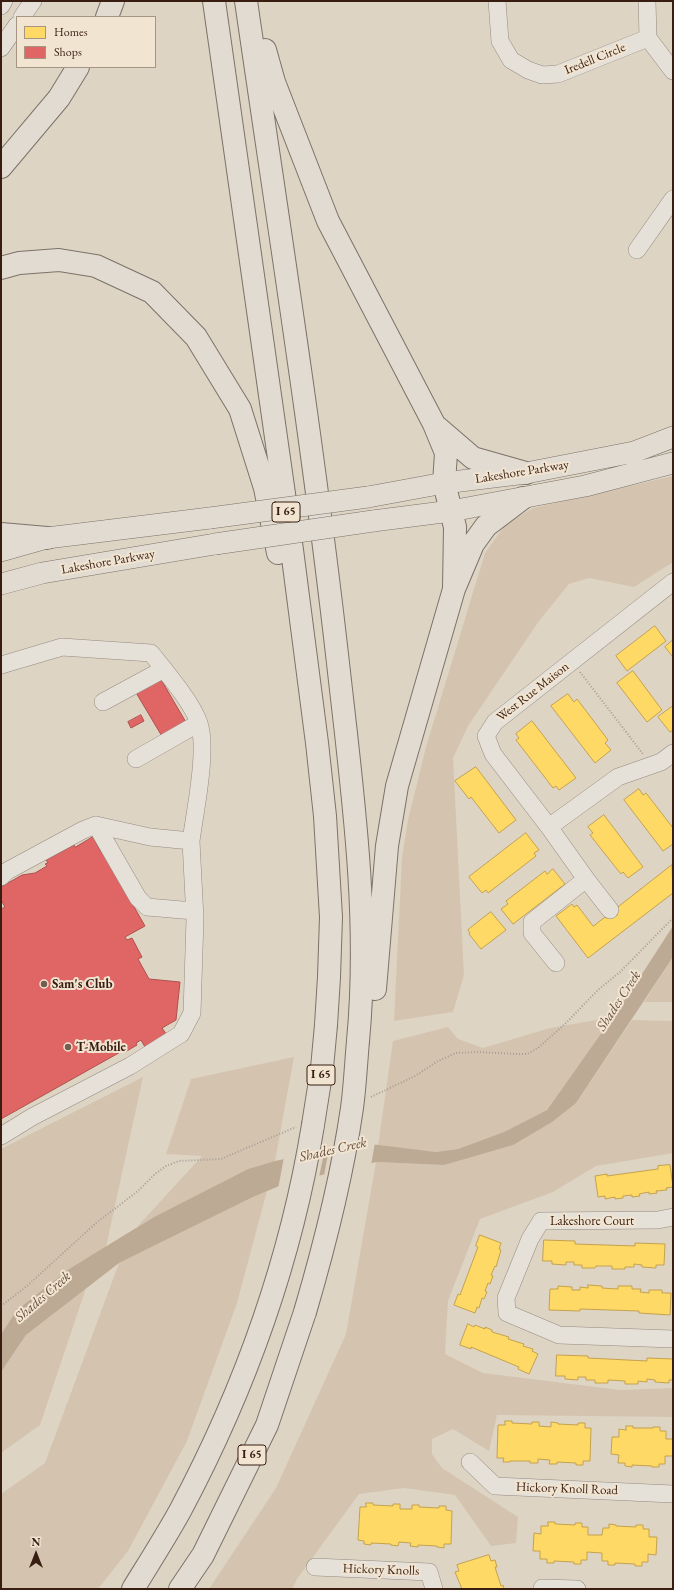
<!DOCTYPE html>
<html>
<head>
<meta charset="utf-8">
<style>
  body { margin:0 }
  #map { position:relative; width:674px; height:1590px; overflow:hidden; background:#ded4c4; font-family:"EB Garamond",serif }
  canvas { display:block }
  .frame { position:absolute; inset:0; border:2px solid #391d10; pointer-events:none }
  .legend { position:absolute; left:16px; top:16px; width:140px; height:52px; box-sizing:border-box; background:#f1e5d2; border:1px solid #a79584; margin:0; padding:5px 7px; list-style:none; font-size:12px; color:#391d10 }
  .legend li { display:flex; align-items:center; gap:8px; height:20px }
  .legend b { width:20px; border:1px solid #a79584 }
  .north { position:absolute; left:16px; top:1534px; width:40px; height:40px; -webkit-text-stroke:3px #f1e5d2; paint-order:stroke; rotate:0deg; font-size:11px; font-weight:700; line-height:16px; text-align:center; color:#391d10 }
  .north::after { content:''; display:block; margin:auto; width:14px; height:18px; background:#391d10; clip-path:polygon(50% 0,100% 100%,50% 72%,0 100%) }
</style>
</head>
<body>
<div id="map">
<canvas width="674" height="1590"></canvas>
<div class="frame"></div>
<ul class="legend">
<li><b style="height:11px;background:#ffd966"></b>Homes</li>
<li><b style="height:11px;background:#e06666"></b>Shops</li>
</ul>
<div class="north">N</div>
</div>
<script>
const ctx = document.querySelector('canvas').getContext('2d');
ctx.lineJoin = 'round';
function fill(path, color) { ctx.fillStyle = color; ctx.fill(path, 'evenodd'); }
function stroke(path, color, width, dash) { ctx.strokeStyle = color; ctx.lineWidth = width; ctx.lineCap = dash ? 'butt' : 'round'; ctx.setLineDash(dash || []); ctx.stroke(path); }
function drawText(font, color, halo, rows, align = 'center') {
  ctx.font = font + ' "EB Garamond",serif'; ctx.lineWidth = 4; ctx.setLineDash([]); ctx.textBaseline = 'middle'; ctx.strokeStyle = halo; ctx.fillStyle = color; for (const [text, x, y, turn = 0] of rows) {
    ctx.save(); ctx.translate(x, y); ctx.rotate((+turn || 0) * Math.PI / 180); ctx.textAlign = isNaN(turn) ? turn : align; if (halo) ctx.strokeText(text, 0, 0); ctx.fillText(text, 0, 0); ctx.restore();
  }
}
fill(new Path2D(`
  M673 476V562L634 587 589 578 569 584 539 621 468 726 453 758 464 975 453 1012 394 1021 402 858 408 820 426 747 485 553 505 525 533 508Z
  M673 957V1002H644Z
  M613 1017 547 1110 504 1132 458 1149 436 1152 378 1146 393 1041 448 1027 458 1039 483 1048 550 1028Z
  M632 1020 673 1021V1153L596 1166 553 1192 480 1219 448 1301 445 1354 483 1373 620 1390 673 1388V1417L497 1415 489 1451 453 1429 432 1439V1454L442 1468 518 1517 516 1543 491 1546 455 1495 404 1488 359 1494 297 1579 292 1589H209L276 1488 346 1334 376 1162 444 1165 576 1103Z
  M294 1057 275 1161 248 1169 154 1217 137 1227 202 1156 166 1154 191 1079Z
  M143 1077 106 1247 69 1269 17 1310 1 1334V1149Z
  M267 1191 237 1303 187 1441 128 1551 98 1589H1V1494L45 1463 119 1263 253 1197Z
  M86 1288 40 1425 1 1453V1372L26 1335Z`), '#d4c4af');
fill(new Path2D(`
  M673 926V957L576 1103 552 1122 513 1145 444 1165 376 1162 284 1184 253 1197 119 1263 26 1335 1 1372V1334L17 1310 69 1269 154 1217 248 1169 275 1161 362 1143 436 1152 458 1149 504 1132 547 1110 629 994Z`), '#bcaa94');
fill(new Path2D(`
  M362 1141 375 1143 371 1165 324 1176 329 1148Z
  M325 1149 319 1177 278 1189 284 1157Z`), '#ded4c4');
const homes = new Path2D(`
  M655 626 666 641 627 671 616 656Z
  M673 640V657L665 647Z
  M633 671 662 710 647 722 617 683Z
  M568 694 574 702 577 699 608 740 605 743 611 750 595 763 551 706Z
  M673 706V730L670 732 658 717Z
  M532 721 576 778 559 790 556 786 553 788 516 740 519 738 516 734Z
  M476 767 516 820 499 833 471 797 469 799 455 781Z
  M639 789 643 795 646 793 673 828V844L663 851 624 800Z
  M604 815 643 867 628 878 623 872 621 874 590 835 593 833 588 827Z
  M526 833 539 850 534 853 536 856 488 893 486 890 482 893 469 877Z
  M672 865 673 893 588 958 556 916 572 904 574 907 577 905 593 926Z
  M553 869 565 884 513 924 501 909 508 904 506 901 545 871 547 874Z
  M491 912 506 930 481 949 469 934 470 933 468 930Z
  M670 1165 673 1187 666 1188 667 1190 656 1191 657 1193 649 1194V1192L639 1194 640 1196 632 1197V1195L623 1196V1198L615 1199V1197L605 1199V1196L598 1197 595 1176 607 1174V1176L658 1169V1166Z
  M480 1235 501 1243 499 1249 501 1250 496 1267 495 1266 491 1275 493 1276 490 1284 488 1283 485 1291 487 1292 484 1299 482 1298 479 1308 477 1307 475 1313 454 1305 458 1294 460 1295 478 1247 476 1246Z
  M544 1240 575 1241V1244L635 1246V1243L665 1244 664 1265H656V1268L642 1267V1265L634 1264V1267H625V1269H612V1266H596L595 1268H582V1265H574V1262H566V1265L552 1264V1261H543Z
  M588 1285 602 1286V1288L618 1289V1286H632V1289H641L640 1292 649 1293V1290H662V1293H671L670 1315 639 1313V1311L580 1309V1311L549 1310 550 1289H558V1286L572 1287V1290H580V1287L588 1288Z
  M468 1324 474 1327 475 1325 485 1329V1327L492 1330V1332L509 1337 508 1339 524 1344 523 1346 533 1349 532 1351 538 1354 529 1374 518 1369 519 1367 471 1347V1349L460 1345Z
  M557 1355 588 1356V1358L647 1361V1358L673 1359V1380H669V1383L655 1382V1380L647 1379V1382L638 1381V1384H625V1381L608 1380V1383H595V1380H586V1377H578V1380L565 1379V1376H556Z
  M505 1421H512V1423L532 1424V1422H539V1426L551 1427V1422L558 1423V1424L578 1425V1423H585V1428H591L590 1461H583V1465H576V1463L557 1462V1464H549L550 1460 538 1459V1463H530V1461H510V1462H503L504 1458H497L498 1425H505Z
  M626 1426H633V1428H653V1427H660V1431H666V1439H673V1456H665V1464H659V1467H652V1466L632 1465V1467L625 1466V1463H618L619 1455 611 1454 612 1437H619V1429L626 1430Z
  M366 1503H373V1505L393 1506V1504H400V1509H412V1505H419V1507L439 1508V1506H446V1510L452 1511 451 1544H444V1548L437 1547V1546L418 1545V1547L410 1546 411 1543 399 1542 398 1546 391 1545V1544L371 1543V1545L364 1544V1541L358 1540 360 1507H366Z
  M548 1522H555V1524L575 1525V1523H582V1527H588V1535H602L603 1528H609V1524L616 1525V1526L636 1527V1525H643V1529H649V1537H657L656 1555 648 1554V1562H642V1566H635V1564L615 1563V1565H608V1561H602V1553L587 1552V1560H581V1564H574V1562L554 1561V1563H547V1559H540V1551H533L534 1533 541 1534V1526H548Z
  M489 1555 491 1561 495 1560 497 1567H495L501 1586 503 1585 504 1589H462L455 1572 459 1571 457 1565Z`);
fill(homes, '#ffd966');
stroke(homes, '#c4a14c', 1);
const shops = new Path2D(`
  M159 676 187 724 163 738 135 691Z
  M141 715 144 721 131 728 128 722Z
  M93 837 101 852 102 851 145 926 125 937 127 940 132 938 142 957 138 959 149 979 180 982 176 1020 162 1028 167 1035 145 1047 141 1040 136 1043 137 1045 125 1052 124 1050 1 1119V909L5 907 1 900V887L22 875 35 873 47 866 45 864 48 863 46 860 74 845 75 847Z`);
fill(shops, '#e06666');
stroke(shops, '#ae504c', 1);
const minor = new Path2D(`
  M497 1 500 41 511 60 528 70 542 75 558 74 648 38
  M647 1 648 38 673 71
  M1 6 4 1
  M22 17 33 1
  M1 48 17 25
  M637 250 673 199
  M1 665 62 647 151 653C165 671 192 702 199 723 208 750 195 811 191 841
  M103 702 164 669
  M136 759 199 723
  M96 825 138 898 147 907 194 911
  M549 827 618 777 661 762 673 753
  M1 877 7 871 83 830 96 825 150 837 191 841 195 919 192 1013 181 1034 130 1066 32 1117 1 1136
  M586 879 610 910
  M556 963 532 933V922L586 879 549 827 493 754 486 736 495 722 673 582
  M673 1217 658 1220 541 1221 530 1239 506 1298 507 1313 559 1335 673 1339
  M470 1462 495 1486 673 1494
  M315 1567 429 1572 434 1589
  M542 1588 577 1589`);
const major = new Path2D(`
  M368 497 444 483 526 473 634 452 673 437
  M373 521 451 511 585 486 673 463
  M1 551 47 538 210 518
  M1 584 42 573 215 544`);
const highway = new Path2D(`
  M214 1 292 550 317 743 325 816 331 917 329 977 326 1025
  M246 1C278 222 313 442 338 663 352 789 370 915 358 1041
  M107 17 113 1
  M265 50 274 82 328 221 434 424 446 453 444 483 455 527 454 589
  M1 167 59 98 78 67
  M1 268 19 263 59 260 96 266 152 292 196 337 240 409 265 488 278 553
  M437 427 473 458 526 473
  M1 534 47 538
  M375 989 387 846 397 786 454 589 473 544 486 526 523 498
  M133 1589C149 1563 165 1538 180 1511 244 1391 291 1260 313 1125
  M180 1589 203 1555 267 1425 305 1312`);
stroke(minor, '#948a80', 18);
stroke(major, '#7c7268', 22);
stroke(highway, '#7c7268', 24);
stroke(new Path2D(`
  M580 672 643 754
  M371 1097 415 1076 438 1061 456 1053 478 1052 516 1054H527L538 1048 566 1023 598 990 620 972 673 918
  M1 1306 27 1286 96 1223 138 1191 155 1174 166 1166 179 1161 221 1159 296 1127`), '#a69e97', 2, [1, 2]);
stroke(minor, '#e6e1d8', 17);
stroke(major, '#e1dbd2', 21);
stroke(highway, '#e1dbd2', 22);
const majorBridge = new Path2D(`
  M210 518 368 497
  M215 544 373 521`);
const highwayBridge = new Path2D(`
  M313 1125 322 1068 326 1025
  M305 1312C325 1244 342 1177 352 1108 355 1086 356 1063 358 1041`);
stroke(majorBridge, '#7c7268', 22, []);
stroke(highwayBridge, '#7c7268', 24, []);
stroke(majorBridge, '#e1dbd2', 21);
stroke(highwayBridge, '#e1dbd2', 22);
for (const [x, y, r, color] of [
  [44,984,4,"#735d4f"],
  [68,1047,4,"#735d4f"]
]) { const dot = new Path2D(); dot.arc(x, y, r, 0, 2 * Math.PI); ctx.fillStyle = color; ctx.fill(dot); stroke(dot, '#f1e5d2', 1.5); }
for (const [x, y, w] of [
  [286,512,28],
  [321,1075,28],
  [252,1455,28]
]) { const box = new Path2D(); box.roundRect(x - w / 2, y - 10, w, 20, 3); ctx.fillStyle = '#f1e5d2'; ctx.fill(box); stroke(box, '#391d10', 1); }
drawText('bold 12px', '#391d10', null, [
  ["I 65",286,512],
  ["I 65",321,1075],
  ["I 65",252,1455]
]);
drawText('13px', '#391d10', '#f1e5d2', [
  ["Iredell Circle",595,59,-22],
  ["Lakeshore Parkway",522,472,-9],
  ["Lakeshore Parkway",108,562,-10],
  ["West Rue Maison",533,692,-38],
  ["Lakeshore Court",592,1221],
  ["Hickory Knoll Road",567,1489,2],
  ["Hickory Knolls",381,1570,2]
]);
drawText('bold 13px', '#391d10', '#f1e5d2', [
  ["Sam's Club",52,984],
  ["T-Mobile",76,1047]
], 'left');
drawText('italic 14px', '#624837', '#f1e5d2', [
  ["Shades Creek",619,1001,-57],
  ["Shades Creek",333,1150,-13],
  ["Shades Creek",43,1297,-41]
]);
</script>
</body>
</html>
